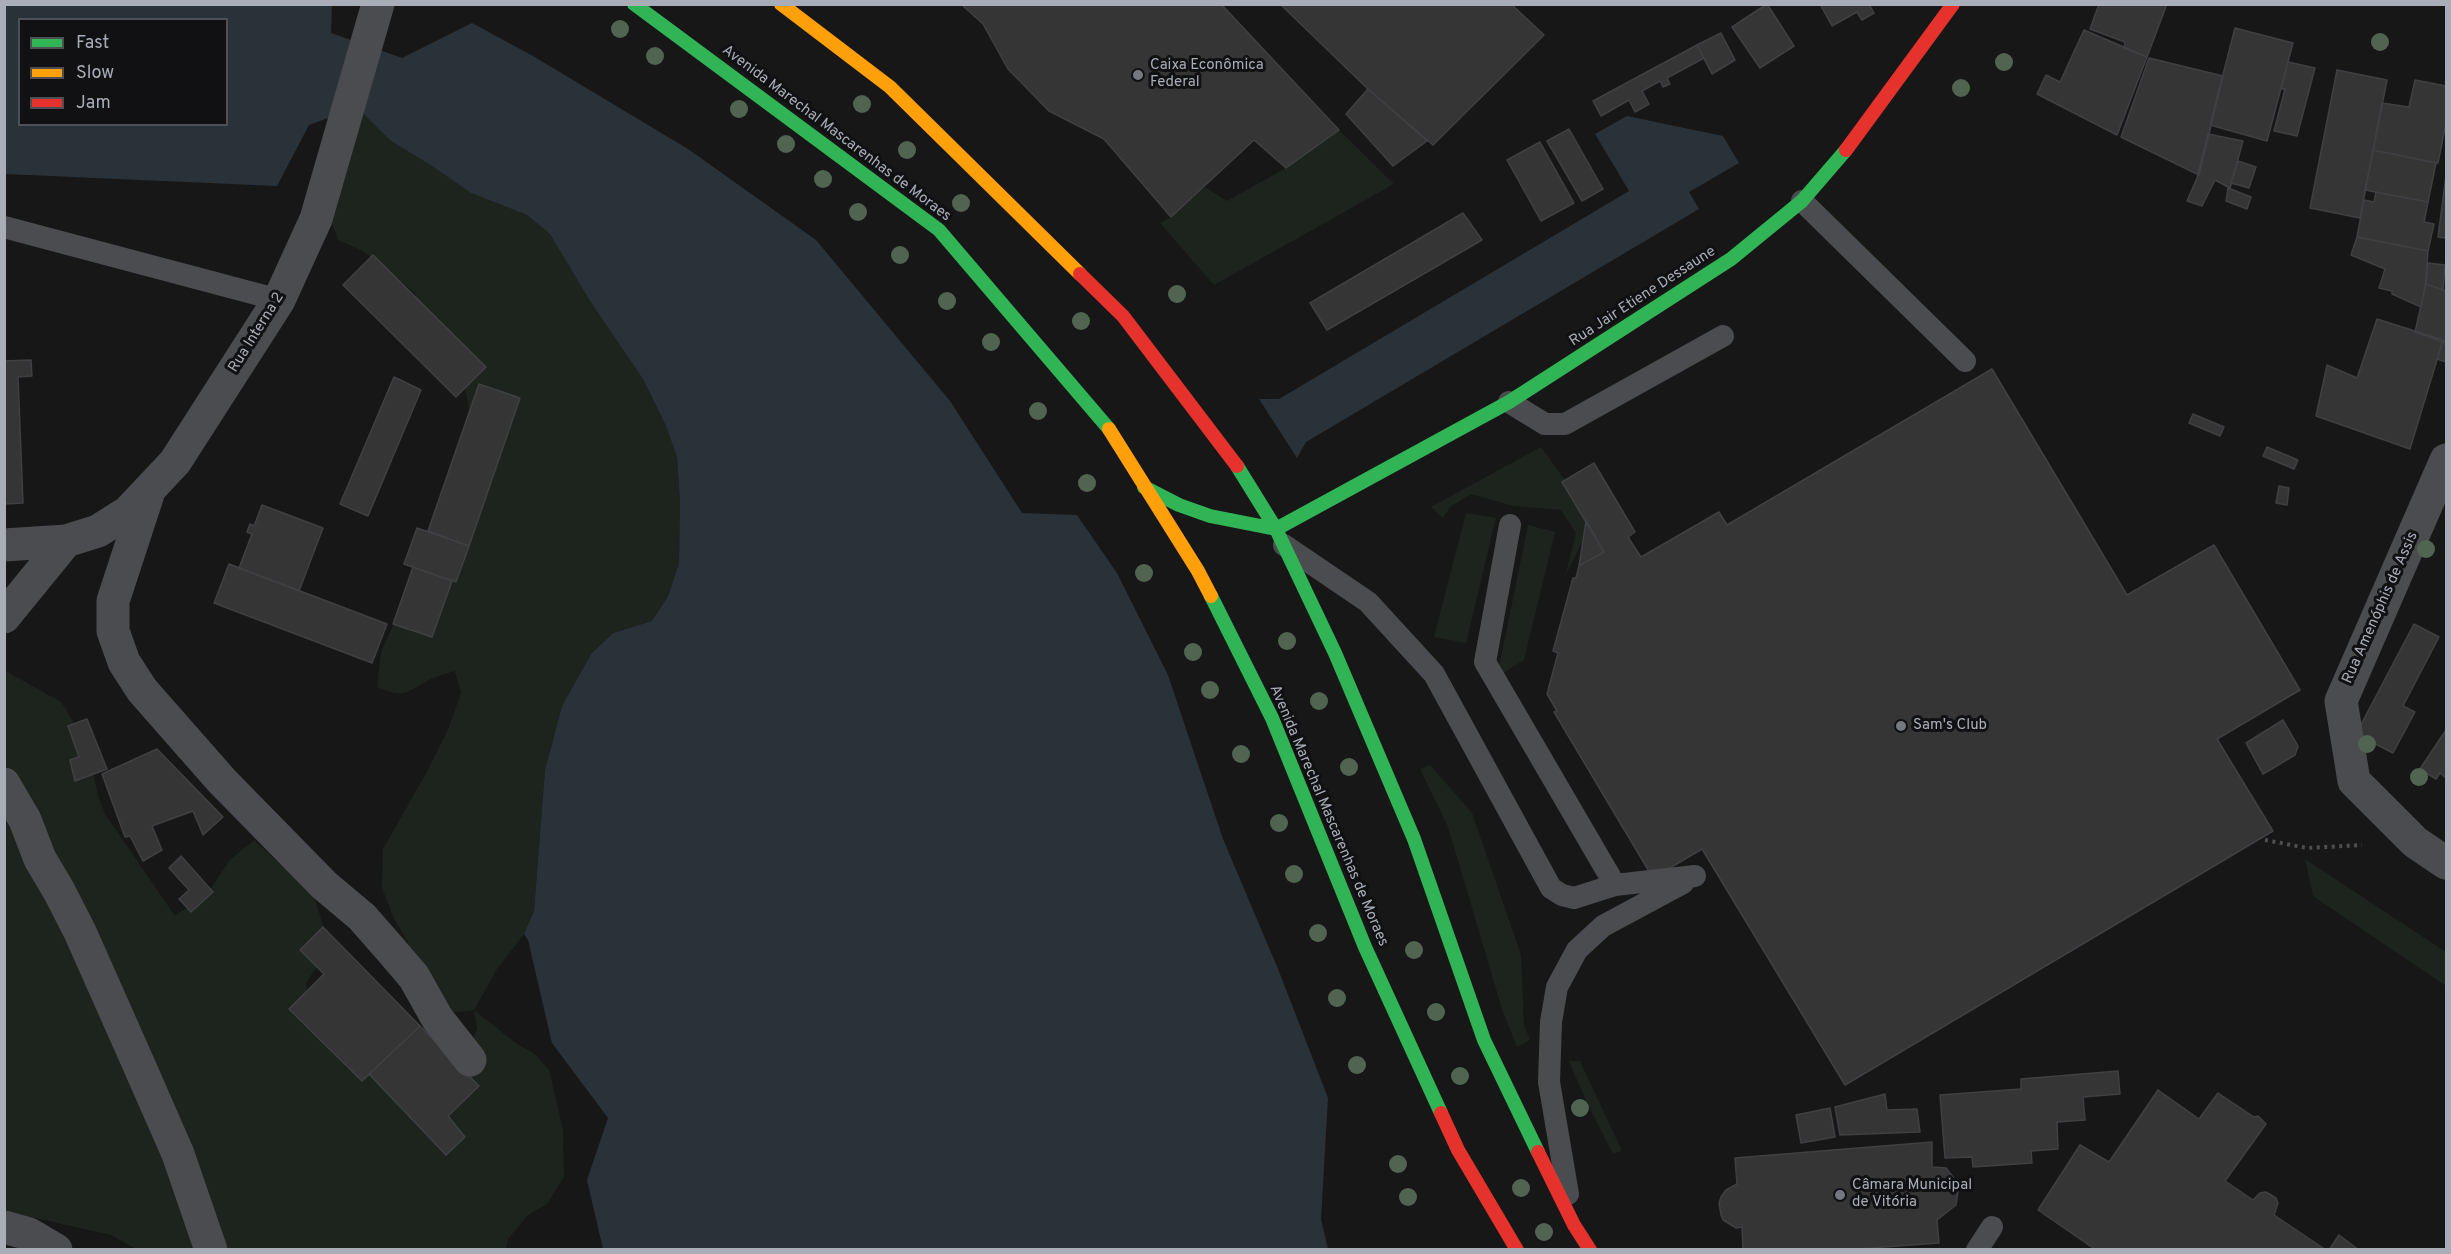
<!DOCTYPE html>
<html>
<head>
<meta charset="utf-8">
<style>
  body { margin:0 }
  #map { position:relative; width:2451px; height:1254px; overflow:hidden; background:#171717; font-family:Overpass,sans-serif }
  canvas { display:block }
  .frame { position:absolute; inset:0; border:6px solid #a8adb8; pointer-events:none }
  .legend { position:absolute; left:18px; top:18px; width:210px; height:108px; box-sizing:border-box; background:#111113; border:2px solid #4d4f55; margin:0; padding:8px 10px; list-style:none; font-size:18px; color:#a8adb8 }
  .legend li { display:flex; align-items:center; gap:12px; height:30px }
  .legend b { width:30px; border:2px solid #4d4f55 }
</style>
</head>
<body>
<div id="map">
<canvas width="2451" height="1254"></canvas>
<div class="frame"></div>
<ul class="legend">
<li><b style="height:8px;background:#30b455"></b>Fast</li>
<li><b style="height:8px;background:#ff9f0a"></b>Slow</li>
<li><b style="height:8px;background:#e5322d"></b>Jam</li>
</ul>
</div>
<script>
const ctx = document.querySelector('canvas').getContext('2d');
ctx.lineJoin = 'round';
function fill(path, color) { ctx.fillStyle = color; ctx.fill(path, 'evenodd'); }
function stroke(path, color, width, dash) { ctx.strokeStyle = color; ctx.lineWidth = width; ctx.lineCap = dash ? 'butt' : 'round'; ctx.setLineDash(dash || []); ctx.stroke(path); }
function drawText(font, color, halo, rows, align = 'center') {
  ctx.font = font + ' Overpass,sans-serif'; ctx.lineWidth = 6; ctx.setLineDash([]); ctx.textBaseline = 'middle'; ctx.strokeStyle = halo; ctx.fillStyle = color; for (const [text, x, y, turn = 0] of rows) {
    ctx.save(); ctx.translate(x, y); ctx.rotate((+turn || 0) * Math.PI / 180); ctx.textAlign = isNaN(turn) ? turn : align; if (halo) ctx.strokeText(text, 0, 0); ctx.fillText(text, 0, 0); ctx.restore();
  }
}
fill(new Path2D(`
  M361 106 391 141 429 164 471 193 527 215 550 234 590 301 643 379 666 426 677 457 680 501 679 563 668 596 652 621 613 633 591 654 562 706 545 770 534 911 524 934 497 969 474 1010 517 1044 535 1054 549 1070 563 1130 564 1177 547 1204 528 1215 508 1239 506 1249H136L111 1235 5 1211 4 670 61 702 87 743 98 795 105 814 175 916 207 894 230 860 254 840 313 894 325 931 322 959 306 983 311 1020 469 1047 477 1029 474 1010 458 1012 427 1009 400 972 409 944 394 919 382 888 383 849 429 768 448 730 461 693 455 671C446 674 436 676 427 681 405 694 403 698 377 687L381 652 396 619 456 537 473 429 463 378 413 291 363 251 338 240 331 220Z
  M1339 130 1394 184 1214 285 1160 223 1171 217 1205 187 1227 201 1286 168Z
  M1541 447 1568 484 1591 523 1565 577 1576 533 1561 510 1513 506 1471 494 1450 507 1443 518 1431 507Z
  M1466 513 1496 518 1466 643 1434 637Z
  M1528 525 1555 532 1524 660 1497 677Z
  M1430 765 1472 813 1521 955 1524 1025 1530 1040 1517 1047 1502 1009 1448 827 1420 769Z
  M2305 859 2446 952V986L2313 896Z
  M1569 1061H1580L1622 1151 1613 1154 1587 1103Z`), '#1d241e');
fill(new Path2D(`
  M5 5H332L331 33 402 58 472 23 533 56 688 149 816 240 950 401 1022 513 1077 515 1117 573 1168 675 1223 839 1278 969 1328 1098 1321 1219 1328 1249H603L587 1180 608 1118 552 1043 528 940 524 934 534 911 545 770 562 706 591 654 613 633 652 621 668 596 679 563 680 501 677 457 666 426 643 379 590 301 550 234 527 215 471 193 429 164 391 141 363 113 361 106 309 125 277 186 5 174ZM20 20H226V124H20Z
  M1627 116 1723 136 1739 163 1689 192 1699 209 1306 442 1297 458 1259 399H1279L1629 191 1595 134Z`), '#2a3239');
const building = new Path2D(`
  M961 4H1221L1339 130 1286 168 1254 140 1171 217 1104 139 1049 111 1008 69 983 24Z
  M1280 4H1511L1544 35 1433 145 1368 89Z
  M1767 4 1794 46 1760 68 1732 27Z
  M1820 4H1869L1874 13 1862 20 1857 12 1832 26Z
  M2099 4H2167L2147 57 2124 48 2125 42 2090 29Z
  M2235 28 2293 43 2267 141 2210 125Z
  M2084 30 2147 57 2117 135 2037 94 2046 75 2060 82Z
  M1721 33 1735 60 1712 74 1697 45Z
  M1697 45 1704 58 1667 78 1670 84 1663 87 1660 81 1642 91 1649 104 1635 112 1629 100 1601 116 1593 101Z
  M2149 58 2223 76 2199 175 2121 137Z
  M2288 62 2315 68 2297 136 2274 131 2285 89H2281Z
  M2337 70 2387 80 2360 218 2310 208Z
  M2415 80 2446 86V123L2438 163 2373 150 2382 103 2409 107Z
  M1368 89 1427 141 1393 166 1346 114Z
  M1569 129 1603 189 1582 201 1547 141Z
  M2208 134 2243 141 2230 188 2215 180 2202 206 2187 201 2197 178Z
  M1540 142 1574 203 1541 221 1507 160Z
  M2373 150 2436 163 2428 202 2365 190Z
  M2238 161 2256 167 2249 188 2231 183Z
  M2446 175V238L2438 237Z
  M2228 188 2251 197 2247 209 2226 201Z
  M2376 192 2428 202 2424 222 2434 224 2428 251 2357 237 2364 200 2374 202Z
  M1463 213 1482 240 1327 330 1310 303Z
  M2357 237 2428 251 2425 288 2421 307 2392 294V291L2379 288 2385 269 2351 255Z
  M373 255 486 367 456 397 343 285Z
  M2428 263 2445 265 2443 290 2426 284Z
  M2426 284 2446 291V343L2415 332Z
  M2377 319 2443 340 2410 449 2316 416 2327 365 2357 378Z
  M2443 340 2446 343V362L2437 359Z
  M31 360 32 376 18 377 23 503 4 504V361Z
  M1992 369 2127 595 2214 545 2300 690 2217 739 2273 831 1845 1085 1702 849 1653 878 1554 712 1557 711 1547 694 1558 653 1553 651 1573 578H1576L1579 566 1604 552 1562 482 1594 463 1635 532 1628 537 1641 557 1719 512 1727 525Z
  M394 377 421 390 368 516 340 504Z
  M479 384 520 398 469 546 428 531Z
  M2193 414 2224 427 2220 436 2189 423Z
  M2267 447 2298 460 2294 469 2263 456Z
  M2279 486 2289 488 2287 505 2276 503Z
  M262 505 323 528 299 591 239 568 252 534 247 532 250 524 254 526Z
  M1586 521 1604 552 1579 566Z
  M417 528 469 546 456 582 404 564Z
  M229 564 387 624 372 663 214 603Z
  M413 567 452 581 432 637 393 624Z
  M2414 624 2439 637 2403 706 2415 712 2393 753 2356 734Z
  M87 719 107 769 75 781 70 760 79 757 68 726Z
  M2283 720 2298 746 2295 755 2263 774 2246 743Z
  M2446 730V778L2440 773 2436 779 2420 769Z
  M157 749 223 817 203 835 193 811 152 826 162 850 143 861 130 836 125 837 102 774Z
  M181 856 213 892 191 912 179 899 189 890 169 868Z
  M323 927 420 1026 362 1081 289 1009 324 974 300 950Z
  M420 1026 479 1086 448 1116 465 1137 446 1155 369 1074Z
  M2118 1071 2120 1094 2083 1097 2085 1120 2057 1122 2058 1149 2031 1151 2032 1163 1973 1167 1972 1157 1945 1158 1940 1095 2021 1089V1079Z
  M2158 1090 2199 1119 2218 1093 2254 1117 2258 1116 2266 1124 2225 1181 2253 1200 2260 1193 2266 1192 2276 1198 2278 1203 2274 1215 2326 1250H2096L2038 1210 2080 1145 2109 1162Z
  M1885 1094 1887 1110 1917 1109 1920 1132 1840 1135 1835 1107Z
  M1830 1108 1835 1137 1801 1143 1796 1115Z
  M1932 1142V1167L1946 1168 1959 1185 1956 1205 1937 1220 1939 1243 1844 1250H1743L1742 1227 1736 1228 1723 1220 1721 1215 1719 1203 1721 1197 1726 1190 1737 1184 1735 1158Z
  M2339 1235 2359 1250H2329Z`);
fill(building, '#353536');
stroke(building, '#3f4043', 1.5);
stroke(new Path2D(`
  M2265 840 2307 848 2362 845`), '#4d4e52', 4, [3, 4.5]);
stroke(new Path2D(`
  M1802 201 1965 361
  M4 227 279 300
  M1509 402 1545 424H1565L1723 336
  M1510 525 1485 662 1615 885
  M1284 545 1368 602 1434 674 1551 888 1562 895 1574 898 1615 885 1695 876
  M1568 1194 1549 1082 1551 1022 1557 987 1577 950 1603 926 1683 883
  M1977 1250 1992 1227`), '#4b4c50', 22);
stroke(new Path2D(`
  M2446 460 2341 701 2354 781 2415 842 2446 863
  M148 494 113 601V631L124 662 142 690 222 781 324 885 362 917 391 950 414 977 437 1018 470 1060
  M4 545 66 541 98 531 128 512 175 462 279 300 316 219 378 4
  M4 617 66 541
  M4 784 25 820 40 859 59 891 80 932 139 1065 178 1154 211 1250
  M4 1227 29 1234 56 1250`), '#4b4c50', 33);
stroke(new Path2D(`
  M634 4 939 230 1109 429
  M1237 466 1276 529 1335 653 1414 839 1484 1040 1538 1152
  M1144 487 1179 505 1210 516 1276 529 1509 402 1731 259 1802 201 1846 150
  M1211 596 1272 718 1365 947 1441 1113`), '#30b455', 14);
stroke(new Path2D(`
  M781 4 890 87 1080 274
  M1109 429 1198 571 1211 596`), '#ff9f0a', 14);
stroke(new Path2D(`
  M1846 150 1953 4
  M1080 274 1123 316 1237 466
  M1441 1113 1458 1150 1517 1250
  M1538 1152 1574 1225 1590 1250`), '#e5322d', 14);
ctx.fillStyle = '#506451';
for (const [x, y] of [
  [620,29],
  [2380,42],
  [655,56],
  [2004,62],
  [1961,88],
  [862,104],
  [739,109],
  [786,144],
  [907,150],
  [823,179],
  [961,203],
  [858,212],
  [900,255],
  [1177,294],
  [947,301],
  [1081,321],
  [991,342],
  [1038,411],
  [1087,483],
  [2426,549],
  [1144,573],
  [1287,641],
  [1193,652],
  [1210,690],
  [1319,701],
  [2367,744],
  [1241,754],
  [1349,767],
  [2419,777],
  [1279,823],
  [1294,874],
  [1318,933],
  [1414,950],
  [1337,998],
  [1436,1012],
  [1357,1065],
  [1460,1076],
  [1580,1108],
  [1398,1164],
  [1521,1188],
  [1408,1197],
  [1544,1232]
]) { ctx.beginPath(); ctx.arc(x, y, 9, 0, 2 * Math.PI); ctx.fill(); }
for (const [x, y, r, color] of [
  [1138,75,6,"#757880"],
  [1901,726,6,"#757880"],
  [1840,1195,6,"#757880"]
]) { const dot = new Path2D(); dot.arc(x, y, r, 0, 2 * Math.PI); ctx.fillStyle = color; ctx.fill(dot); stroke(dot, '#111113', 2); }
drawText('15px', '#a8adb8', '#111113', [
  ["Caixa Econômica",1150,66],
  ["Federal",1150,83],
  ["Sam's Club",1913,726],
  ["Câmara Municipal",1852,1186],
  ["de Vitória",1852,1203]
], 'left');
drawText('15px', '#a8adb8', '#111113', [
  ["Avenida Marechal Mascarenhas de Moraes",836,134,37],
  ["Rua Jair Etiene Dessaune",1643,297,-33],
  ["Rua Interna 2",257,333,-58],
  ["Rua Amenóphis de Assis",2381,608,-66],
  ["Avenida Marechal Mascarenhas de Moraes",1328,816,67]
]);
</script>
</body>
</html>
